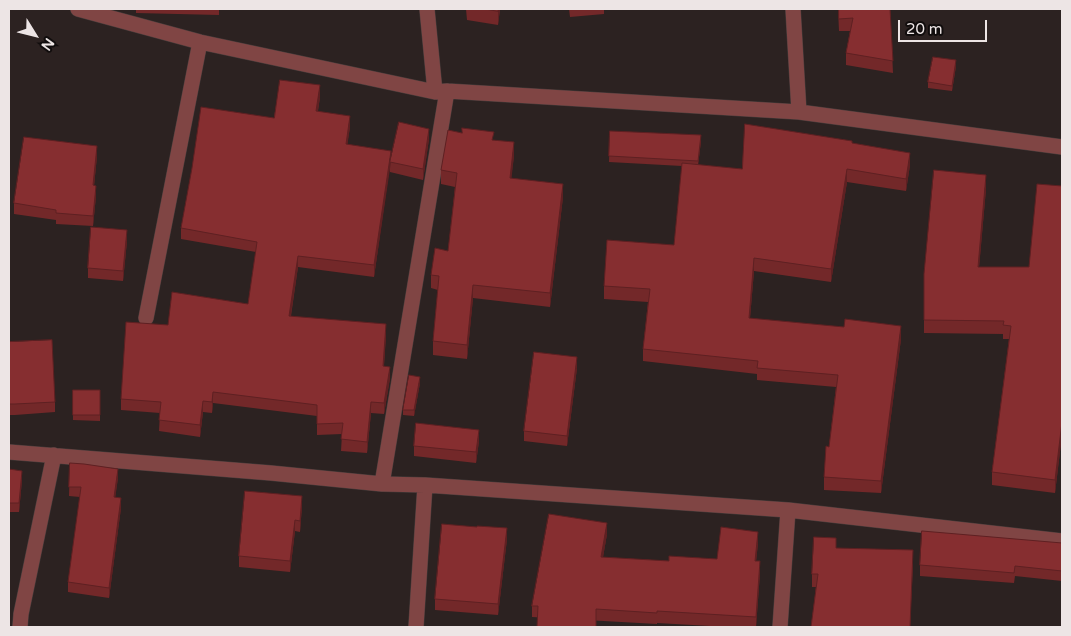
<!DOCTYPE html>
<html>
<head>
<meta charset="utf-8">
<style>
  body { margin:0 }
  #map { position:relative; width:1071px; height:636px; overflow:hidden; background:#2c2221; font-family:"Varela Round",sans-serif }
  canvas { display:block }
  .frame { position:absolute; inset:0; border:10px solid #ede5e5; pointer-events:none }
  .north { position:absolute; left:10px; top:10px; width:50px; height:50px; -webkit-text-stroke:4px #110d0d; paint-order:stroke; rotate:126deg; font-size:14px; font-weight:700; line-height:20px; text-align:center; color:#ede5e5 }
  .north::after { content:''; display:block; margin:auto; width:18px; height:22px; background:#ede5e5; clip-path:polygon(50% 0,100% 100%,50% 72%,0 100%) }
  .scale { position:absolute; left:898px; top:20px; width:89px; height:22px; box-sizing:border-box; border:2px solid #ede5e5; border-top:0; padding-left:6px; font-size:15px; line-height:18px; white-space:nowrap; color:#ede5e5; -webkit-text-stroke:4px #110d0d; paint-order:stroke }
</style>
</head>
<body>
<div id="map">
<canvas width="1071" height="636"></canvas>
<div class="frame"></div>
<div class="north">N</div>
<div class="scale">20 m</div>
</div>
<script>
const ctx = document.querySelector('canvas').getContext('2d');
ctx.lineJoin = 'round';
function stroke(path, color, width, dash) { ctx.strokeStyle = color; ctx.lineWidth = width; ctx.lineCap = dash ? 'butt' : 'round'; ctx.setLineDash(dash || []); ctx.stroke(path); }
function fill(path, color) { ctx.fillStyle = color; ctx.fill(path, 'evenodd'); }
const street = new Path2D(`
  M78 9 200 42 435 92 447 91 799 112 1062 147
  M427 9 435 92
  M793 9 799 112
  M146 318 200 42
  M9 452 271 473 382 484 425 485 788 510 1062 541
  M382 484 447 91
  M20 627 21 614 54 455
  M416 627 425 485
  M780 627 788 510`);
stroke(street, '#473d3c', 16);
stroke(street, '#804544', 15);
fill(new Path2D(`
  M136 9H219V15L136 13Z
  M263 9H281L263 10Z
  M466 9H500L498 25 467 20Z
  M569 9H604V14L570 17Z
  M838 9H890L893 73 846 65V53L850 31H839Z
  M956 66 952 91 928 88V82Z
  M320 97 318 111 350 127 347 145 391 160 429 139 423 180 390 172V165L374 277 298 267 291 316 386 335 384 366 390 378 384 414 371 413 367 453 341 451 342 434 317 435V416L213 403 212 413 203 412 200 437 159 431 160 413 121 410V399L168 325 248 304 256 252 181 239V228L274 118Z
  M610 131 701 141 698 165 742 169 852 143 910 165 906 191 847 182 831 282 754 271 750 318 901 339 881 493 824 490V477L829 447 836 387 757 380V374L643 361V349L648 302 604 299V286L674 245 682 166 609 162Z
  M494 140 514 156 511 178 563 197 550 307 473 298 467 359 433 355V341L438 290 431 288V275L448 251 455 187 441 184V170Z
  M97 156 94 186 96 196 93 226 56 224V220L14 214V203Z
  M1062 186V435L1055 493 992 485V472L1009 339H1003V334L924 333V274L986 189 979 267H1029Z
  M127 241 123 281 88 278V268Z
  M9 342 55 402V412L15 415H9Z
  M577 368 567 446 524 441V431Z
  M420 383 414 416 403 415V410Z
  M73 390H100V421L73 420Z
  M479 441 476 463 414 456V446Z
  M70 463 118 478 115 497 121 508 109 598 68 592V582L80 497 69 496Z
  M9 469 22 480 19 512H9Z
  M302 506 300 532 295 531 290 572 239 567V556Z
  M607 534 603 557 669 561 717 559 758 543 756 561 760 573 756 627H728L657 623V624L532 617V606Z
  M507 539 498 615 435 610V599Z
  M1062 543V581L1015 576 1014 583 920 576V565Z
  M836 548 913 564 910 627H811L816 587H812V574Z`), '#732829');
fill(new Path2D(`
  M498 9H500L498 25Z
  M956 60V66L952 91V86Z
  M320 85V97L316 122V111Z
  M350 116V127L346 155V144Z
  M429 129V139L423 180V169Z
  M701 135V141L698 166V161Z
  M514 142V156L510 192V178Z
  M97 146V156L93 196V185Z
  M391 151V162L374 277V265Z
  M910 153V165L906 191V179Z
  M847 169V182L831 282V269Z
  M986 175V189L978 280V267Z
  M563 184V197L550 307V293Z
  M96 186V196L93 226V216Z
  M127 230V241L123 281V271Z
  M298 256V267L289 327V316Z
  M754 258V271L749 330V318Z
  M473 285V298L467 359V345Z
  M386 324V335L383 377V366Z
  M901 326V339L881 493V481Z
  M577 357V368L567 446V436Z
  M390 367V378L384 414V403Z
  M420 377V383L414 416V410Z
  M213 392V403L212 413V402Z
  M203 401V412L200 437V425Z
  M371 402V413L367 453V442Z
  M1062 422V435L1055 493V480Z
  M479 430V441L476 463V452Z
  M118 469V478L114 507V497Z
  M22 471V480L19 512V503Z
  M302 496V506L300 532V521Z
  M121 498V508L109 598V588Z
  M295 520V531L290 572V561Z
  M607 523V534L601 569V557Z
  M507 528V539L498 615V604Z
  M758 532V543L755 573V561Z
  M760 561V573L756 627V617Z`), '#5e2022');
const building = new Path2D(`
  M486 9H498V11Z
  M839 9H890L893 61 846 53 853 18 839 19Z
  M933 57 956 60 952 86 928 82Z
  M280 80 320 85 316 111 350 116 346 144 391 151 374 265 298 256 289 316 386 324 383 366 390 367 384 403 371 402 367 442 341 439 343 423 317 424V405L213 392 212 402 203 401 200 425 159 420 161 402 121 399 126 322 168 325 172 292 248 304 257 242 181 228 192 168 201 107 274 118Z
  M399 122 429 129 423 169 390 162Z
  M745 124 852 141V143L910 153 906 179 847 169 831 269 754 258 749 318 844 327 845 319 901 326 881 481 824 477 826 446 829 447 838 375 757 368 758 361 643 349 650 289 604 286 607 240 674 245 682 163 742 169Z
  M462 128 494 132 492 140 514 142 510 178 563 184 550 293 473 285 467 345 433 341 439 276 431 275 435 248 448 251 457 173 441 170 448 130 462 133Z
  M610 131 701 135 698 161 609 156Z
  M24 137 97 146 93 185 96 186 93 216 56 213V210L14 203Z
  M934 170 986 175 978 267H1029L1037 184 1062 186V422L1055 480 992 472 1011 326 1003 325 1004 321 924 320V274Z
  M91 227 127 230 123 271 88 268Z
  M52 340 55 402 15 404H9V342Z
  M534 352 577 357 567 436 524 431Z
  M409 375 420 377 414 410H403Z
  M73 390H100V415H73Z
  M416 423 479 430 476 452 414 446Z
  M70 463 84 464 118 469 114 497 121 498 109 588 68 582 81 487H69Z
  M9 469 22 471 19 503H9Z
  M245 491 302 496 300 521 295 520 290 561 239 556Z
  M549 514 607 523 601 557 669 561V556L717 559 721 527 758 532 755 561H760L756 617 657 611V613L596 609V627H537L538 606H532Z
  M442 524 477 527V526L507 528 498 604 435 599Z
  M922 531 1062 543V571L1015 566 1014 573 920 565Z
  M814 537 836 538V548L913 550 910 627H811L818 574H812Z`);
fill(building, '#862e30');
stroke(building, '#5e2022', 1);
</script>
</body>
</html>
